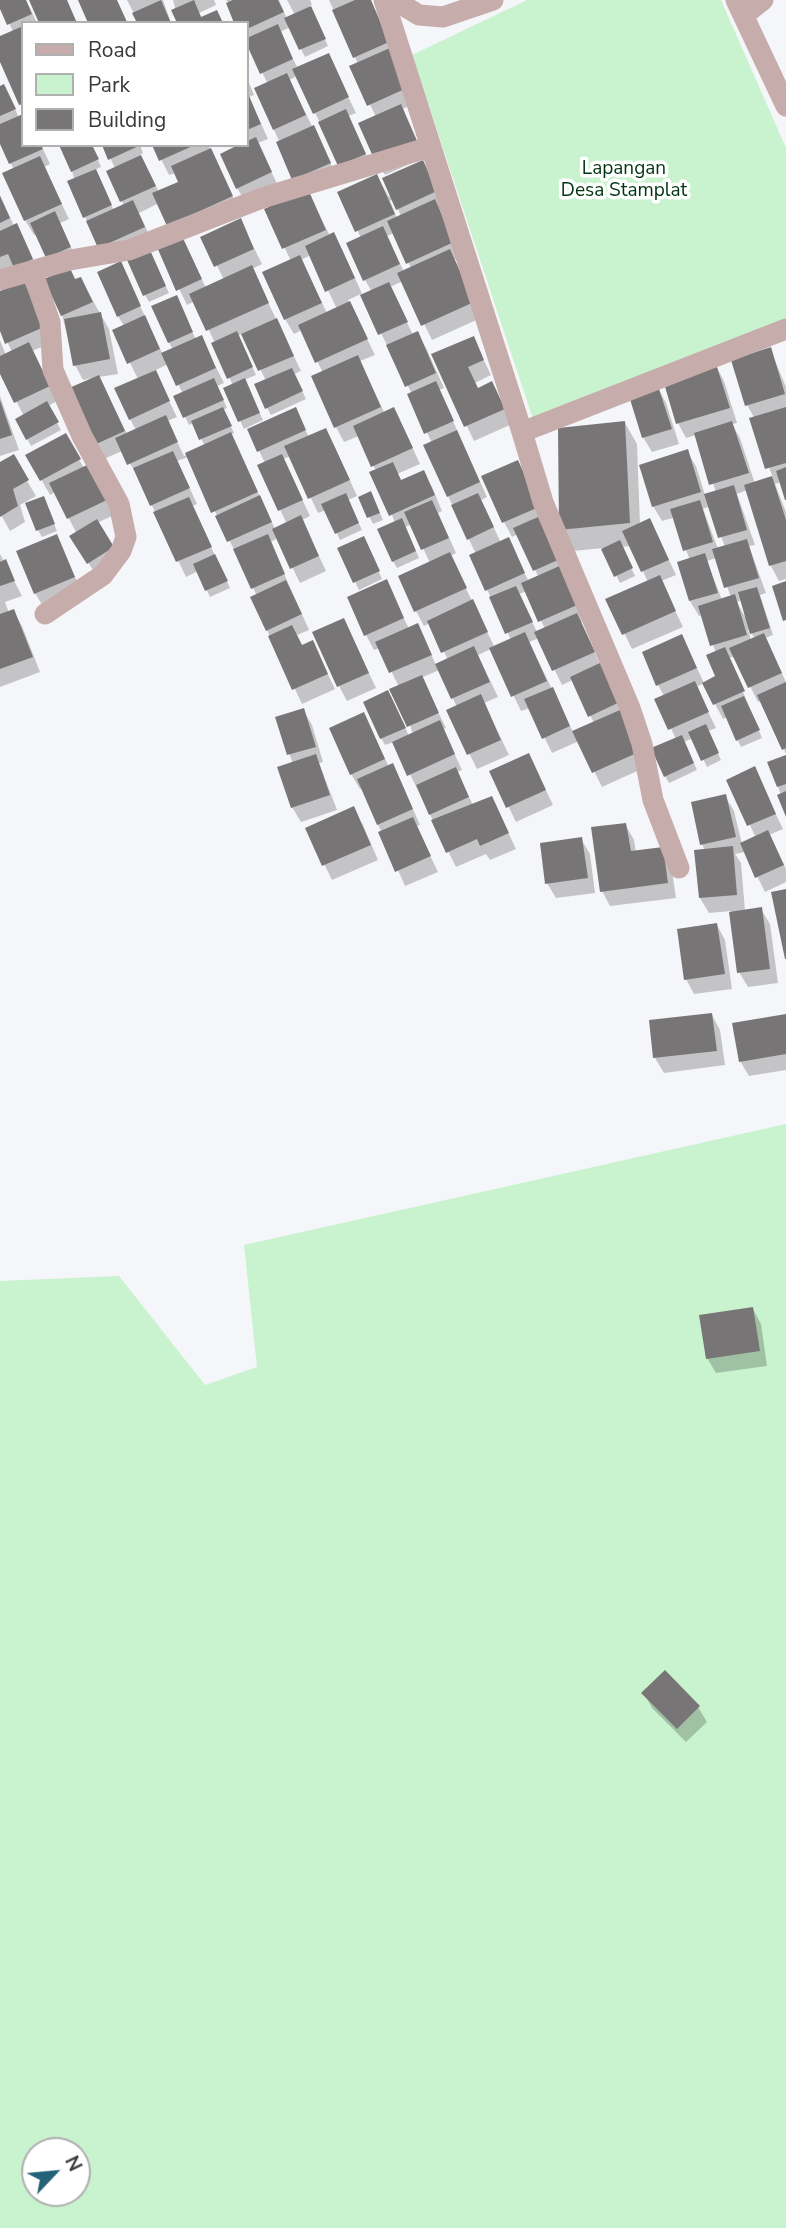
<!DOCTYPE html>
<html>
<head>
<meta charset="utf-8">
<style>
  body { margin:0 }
  #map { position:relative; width:786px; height:2228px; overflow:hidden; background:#f5f6f9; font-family:"Nunito Sans",sans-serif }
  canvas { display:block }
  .legend { position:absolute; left:21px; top:21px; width:228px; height:126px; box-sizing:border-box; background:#fff; border:2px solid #afb0b0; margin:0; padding:9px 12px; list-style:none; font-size:21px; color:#38393a }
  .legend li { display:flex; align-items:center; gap:14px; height:35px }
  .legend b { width:35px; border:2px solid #afb0b0 }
  .north { position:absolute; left:21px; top:2137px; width:70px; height:70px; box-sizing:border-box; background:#fff; border:2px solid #afb0b0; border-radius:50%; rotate:64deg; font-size:19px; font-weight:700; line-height:28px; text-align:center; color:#38393a }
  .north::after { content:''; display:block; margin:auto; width:24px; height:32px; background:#236278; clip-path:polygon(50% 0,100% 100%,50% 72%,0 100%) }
</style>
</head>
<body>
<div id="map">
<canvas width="786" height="2228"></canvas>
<ul class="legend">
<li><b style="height:9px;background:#c7acac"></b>Road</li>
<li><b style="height:19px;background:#c9f2ce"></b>Park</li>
<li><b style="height:19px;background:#787576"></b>Building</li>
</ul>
<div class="north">N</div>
</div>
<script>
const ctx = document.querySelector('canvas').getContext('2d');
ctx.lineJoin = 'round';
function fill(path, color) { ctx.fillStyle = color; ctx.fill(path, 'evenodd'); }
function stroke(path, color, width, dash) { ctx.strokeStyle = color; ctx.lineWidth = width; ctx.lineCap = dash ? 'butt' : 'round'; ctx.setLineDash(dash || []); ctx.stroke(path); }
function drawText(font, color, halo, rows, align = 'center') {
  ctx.font = font + ' "Nunito Sans",sans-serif'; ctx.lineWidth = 7; ctx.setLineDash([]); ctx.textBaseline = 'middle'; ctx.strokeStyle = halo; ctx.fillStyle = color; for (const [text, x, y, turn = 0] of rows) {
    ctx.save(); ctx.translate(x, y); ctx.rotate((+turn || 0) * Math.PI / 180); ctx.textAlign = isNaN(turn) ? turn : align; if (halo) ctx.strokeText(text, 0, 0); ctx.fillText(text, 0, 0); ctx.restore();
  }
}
fill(new Path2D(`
  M527 0H721L786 148V324L534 422 412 55Z
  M786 1124V2228H0V1281L119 1276 205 1385 257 1367 244 1245ZM35 2151H77V2193H35Z`), '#c9f2ce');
fill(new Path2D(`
  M0 0H26L37 23H23V107L0 58V38L13 32Z
  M127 0H163L171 23H139Z
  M173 0H214L216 5 199 13 202 18 179 23Z
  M226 0H279L287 19 295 15 287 0H310L312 5 309 6 328 46 305 57 290 27 280 32 298 69 328 55 356 113 348 116 373 169 348 180 297 76 289 80 338 178 308 192 330 236 333 235 342 249 363 296 372 292 365 280 361 238 339 193 377 176 389 197 422 162 444 207 439 209 461 257 454 260 481 318 432 340 403 281 390 287 413 335 417 333 426 348 444 388 439 390 487 497 481 500 501 543 508 540 529 582 539 578 518 534 512 537 504 522 517 462 589 618 581 622 646 767 602 787 579 741 552 753 530 708 521 711 491 649 478 655 498 697 484 703 509 755 477 769 448 711 457 707 439 670 421 678 446 728 443 729 462 770 457 772 473 805 499 813 516 849 490 860 486 854 456 867 394 742 385 745 381 738 392 699 409 736 413 735 399 687 380 648 374 650 366 635 386 581 409 629 425 641 436 665 448 660 430 623 424 626 416 611 430 563 412 524 405 527 419 558 397 568 393 561 395 523 376 471 359 436 344 442 336 427 323 373 302 330 294 334 285 319 291 261 266 209 302 193 256 89 268 84 247 43V23ZM393 199 401 216 397 218 390 201ZM394 233 411 268 404 272 387 236ZM311 255 337 309 327 313 301 260ZM361 294 412 394 409 395 432 443 448 496 476 554 471 556 511 640 495 648 450 556 456 553 438 513 442 511 432 487 423 473 402 482 397 474 420 464 402 425 385 414 360 361 375 355 348 300ZM527 591 545 629 537 632 519 594ZM539 638 562 685 573 680 594 723 573 732 529 642Z
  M329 0H369L415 104 402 109 425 157 385 175 376 160V117L352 67 358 64Z
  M247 78 254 95 249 97 268 139 258 143 279 188 246 203 237 188 234 145H247Z
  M0 88 8 93 19 118 23 145H41L50 164 44 167 69 219 60 223 74 254 52 264 37 234 34 235 25 220 14 170 0 140Z
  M92 145 101 167 94 170 114 211 124 206 108 172 115 168 104 145H140L143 153 140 155 159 192 180 183 176 173 169 175 154 145H208L240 212 182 238 206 288 224 280 203 237 240 220 262 264 252 269 301 371 294 374 306 399 271 415 267 408 266 381 243 333 238 336 256 375 244 380 263 420 244 429 225 389 233 386 215 343 195 301 187 305 159 248 177 240 159 203 139 213 153 243 108 263 85 217 72 171Z
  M0 195 14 226 24 240 40 275 0 272Z
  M153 259 169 293 149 302 145 295Z
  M120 263 163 355 173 350 169 342 180 304 196 340 201 338 224 383 217 386 227 408 223 410 234 433 231 435 275 529 287 524 259 466 265 463 249 430 295 410 309 437 325 430 334 445 357 496 348 500 362 530 340 540 326 510 318 513 291 456 283 459 310 516 302 520 326 571 300 583 278 538 270 542 309 630 297 635 302 647 312 642 335 689 302 704 267 630 257 596 188 457 177 461 197 504 192 506 230 588 210 597 198 571 186 577 139 478 122 451 104 459 96 444 92 378 83 380 75 365 62 315 75 281 89 294 109 329 118 374 99 377 127 434 136 430 130 419 138 379 114 331 124 326 118 316ZM168 364 183 394 176 397 189 425 193 423 205 446 184 456 167 421 177 417 154 371Z
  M23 283 51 343 32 351 57 401 48 406 61 430 31 446 17 420 24 416 0 370V340L6 355 12 352 0 327V293Z
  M473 338 491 375 475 383 478 389 491 383 512 424 474 441 433 355Z
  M770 349 786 387V497L781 482 775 484 786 512V579L779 581 771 566 747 490 737 494 755 545 749 546 766 593 760 595 773 635 765 638 786 682V754L762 700 758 702 735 656 729 658 762 738 741 747 727 717 723 719 704 683 696 687 716 728 708 731 721 760 707 767 693 738 684 742 697 770 669 783 665 776 676 739 657 700 664 696 658 685 682 636 704 683 717 677 716 653 702 615 699 616 690 601 679 563 690 560 673 518 662 521 653 506 687 452 696 466 705 495 716 492 696 435 686 438 678 423 716 366 724 381 737 423 732 424 740 438 755 484 773 478 752 420 755 419 747 405ZM710 506 725 547 718 549 703 509ZM716 558 731 597 722 600 707 561ZM742 600 745 617 737 602ZM749 629 755 639 751 640 748 630Z
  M658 388 666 403 679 444 652 452 643 437Z
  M0 396 19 450 0 456Z
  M625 423 637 444 640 525 658 536 676 575 661 581 683 627 632 649 608 600 648 582 631 546 621 547 635 576 620 583 603 548 573 551 561 530Z
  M65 435 84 468 89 466 114 515 97 523 117 555 93 570 72 537 77 534 55 492 50 495 28 456Z
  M13 457 36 496 20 505 25 522 10 531 0 513V464Z
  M360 498 374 500 383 520 373 524Z
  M47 506 57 531 42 537 38 530Z
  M56 536 82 592 44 608 35 593Z
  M367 545 382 579 359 590 339 549Z
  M0 554 22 596 5 602 9 613 13 611 22 626 40 672 0 687Z
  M344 620 376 688 347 701 339 686Z
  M303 710 312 725 323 762 319 763 337 810 301 822 292 807 293 764 277 718Z
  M364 715 389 767 400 780 420 825 416 826 438 872 405 886 362 788 360 789 351 774Z
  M529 755 553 805 516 822 491 771Z
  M786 757V812L778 786Z
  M754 769 783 829 769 835 786 869V882L765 892 745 852 735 854 741 863 745 911 761 909 770 924 778 983 748 987 739 972 731 911 709 913 700 898 705 851 702 844 725 796 734 811 742 844 756 838 729 781Z
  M362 823 378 860 332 880 307 829Z
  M625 824 634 840 636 852 662 849 671 864 676 898 610 906 602 891Z
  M581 839 590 854 595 893 556 898 547 883Z
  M717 925 725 940 732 989 694 994 686 979Z
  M712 1015 720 1030 725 1065 664 1073 655 1058Z
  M786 1016V1070L749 1076 740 1061Z
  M753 1309 761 1324 767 1366 716 1373 707 1358Z
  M644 1693 698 1707 707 1722 686 1742 652 1708Z`), '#0003');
fill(new Path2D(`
  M0 0H26L32 14 7 25 0 9Z
  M29 0H67L77 23H39Z
  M78 0H117L127 22 88 23Z
  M161 0 171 23H137L132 13Z
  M194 0 201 17 217 10 223 23H177L171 10Z
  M233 0H278L284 12 247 29V23H234L226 3Z
  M355 0H371L389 42 353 58 332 10Z
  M311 6 326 39 299 50 284 18Z
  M278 24 293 59 260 74 247 45V38Z
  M23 26V104L19 105 0 62V36Z
  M390 48 407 88 367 106 349 66Z
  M329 53 349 97 313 114 292 69Z
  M287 73 306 115 273 130 254 88Z
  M4 84 16 109 0 116V86Z
  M247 91 261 124 247 130Z
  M401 104 417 141 375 161 358 123Z
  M346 109 366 154 338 166 318 122Z
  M23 114V145H41L43 149 9 164 0 144V124Z
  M314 125 331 163 292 180 276 142Z
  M256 137 272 172 236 189 220 154 238 145H247V141Z
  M59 145H92L99 159 71 172Z
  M102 145H141L108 160Z
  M152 145H195L159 161Z
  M211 148 233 196 167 226 152 193 178 182 171 166Z
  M141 155 156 186 120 202 106 171Z
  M40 156 62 204 24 221 2 173Z
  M423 160 437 191 396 210 382 178Z
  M96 169 112 205 83 218 67 181Z
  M377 174 395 214 355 232 337 192Z
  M308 189 326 230 282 249 264 209Z
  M0 196 10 218 0 223Z
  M435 199 454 242 406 264 387 221Z
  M133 200 145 227 98 248 86 221Z
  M55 211 71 247 46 258 30 223Z
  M241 218 254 249 214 267 200 237Z
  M17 223 33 259 14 268 8 254 0 257V231Z
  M383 226 400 264 363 281 346 243Z
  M334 232 355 278 325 292 305 246Z
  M182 236 202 279 176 291 157 247Z
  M450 249 474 302 421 326 397 273Z
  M150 250 166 286 143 296 127 260Z
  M300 255 322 303 284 320 262 272Z
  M121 261 141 306 117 317 97 272Z
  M252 265 269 303 206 331 189 294Z
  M70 268 75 279 81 277 93 302 61 316 44 279Z
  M24 281 44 327 5 344 0 331V291Z
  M389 282 408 322 378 335 360 295Z
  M177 295 193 332 168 343 151 306Z
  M350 301 368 339 315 363 298 325Z
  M101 312 110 359 73 366 64 319Z
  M145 315 160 349 127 364 112 330Z
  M277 318 294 356 258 371 241 334Z
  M237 331 253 367 227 379 211 343Z
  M418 331 436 373 405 387 386 345Z
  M202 335 216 368 176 386 161 353Z
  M474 336 484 360 468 367 478 388 492 381 505 409 464 427 431 354Z
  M29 342 50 386 14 403 0 374V356Z
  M771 347 785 394 745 406 731 360Z
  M358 355 381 407 334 428 311 376Z
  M716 364 730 408 676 424 663 380Z
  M292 368 303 391 265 409 254 384Z
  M156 370 170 401 129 420 114 388Z
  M99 375 125 431 94 445 69 388Z
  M214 378 224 400 183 418 173 396Z
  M245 378 260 413 238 422 223 388Z
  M436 381 454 421 424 434 407 394Z
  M658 386 672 429 642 438 629 396Z
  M0 400 12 435 0 439Z
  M47 401 59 422 26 440 15 419Z
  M223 407 232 426 199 440 191 421Z
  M296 407 306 430 257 452 247 429Z
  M394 407 413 448 371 467 353 426Z
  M786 407V463L765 469 749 418Z
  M166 415 178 442 127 465 115 438Z
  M625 421 630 523 559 530 558 428Z
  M732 421 749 473 709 485 694 433Z
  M326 428 350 480 308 499 284 446Z
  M457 430 480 482 447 497 423 445Z
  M231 432 258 492 211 513 185 453Z
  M66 433 81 459 40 481 25 455Z
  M688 449 701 492 652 507 639 465Z
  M173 451 190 488 150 506 133 468Z
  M14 454 29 480 13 489 18 506 0 517V462Z
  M282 454 303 500 278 511 257 465Z
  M518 460 539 507 502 523 481 476Z
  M393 462 401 480 424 470 435 495 389 516 369 472Z
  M89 464 107 500 67 519 49 483Z
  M786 467V500H785L776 471Z
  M772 476 786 520V561L769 566 744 485Z
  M734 485 747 530 718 538 704 494Z
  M371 491 380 513 367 518 358 497Z
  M346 493 359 523 335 534 321 504Z
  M478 493 494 527 467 540 451 505Z
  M260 495 272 522 227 542 215 516Z
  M44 496 55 524 36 531 25 503Z
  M189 497 212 547 176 562 153 512Z
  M432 500 449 538 421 550 404 512Z
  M700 500 713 542 683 551 670 509Z
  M301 515 319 556 290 569 272 529Z
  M538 517 558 560 533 571 513 528Z
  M402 518 416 551 392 562 377 529Z
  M650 518 669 560 641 572 622 531Z
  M97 519 114 547 87 564 69 536Z
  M57 534 75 577 34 594 16 551Z
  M268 534 285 574 251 589 233 549Z
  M364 536 380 571 353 583 337 548Z
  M509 537 525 573 485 591 469 555Z
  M747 539 759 578 724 588 712 549Z
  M620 540 633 568 614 577 601 549Z
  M450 552 467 588 414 612 398 576Z
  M705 553 718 593 689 601 677 562Z
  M215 554 228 581 205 591 193 564Z
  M6 559 15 581 0 586V562Z
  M564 564 582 603 538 622 521 583Z
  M660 575 676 611 622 635 605 599Z
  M387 579 404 618 364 636 347 597Z
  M286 580 302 614 266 631 250 597Z
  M786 581V620L783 621 772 586Z
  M516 586 533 622 505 634 489 597Z
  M757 587 770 628 750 634 738 592Z
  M735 594 747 635 710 646 698 606Z
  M473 599 488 632 441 653 427 621Z
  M14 609 33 657 0 669V614Z
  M577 613 595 652 552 671 534 632Z
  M344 618 369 673 337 687 312 632Z
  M418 623 432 655 389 673 375 642Z
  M292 625 302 645 313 640 328 674 292 690 268 636Z
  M525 632 547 681 511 697 489 648Z
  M764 633 782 673 748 688 729 648Z
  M682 634 697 668 656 686 642 652Z
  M474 646 490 682 451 699 435 664Z
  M725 647 745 691 713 705 702 683 715 676 706 655Z
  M602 662 620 702 588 717 570 677Z
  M422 675 439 713 407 727 389 689Z
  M695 681 709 712 668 730 654 699Z
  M786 682V748L782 750 757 695Z
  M553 687 570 726 542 739 524 699Z
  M388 690 406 728 380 739 363 702Z
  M481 694 501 740 467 755 446 710Z
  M744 696 760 730 736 741 721 706Z
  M304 708 316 747 287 755 275 717Z
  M620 710 639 752 592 773 572 731Z
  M364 712 385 759 350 775 329 728Z
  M440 720 455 754 407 776 392 742Z
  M706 724 719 753 701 761 688 732Z
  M682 735 694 763 664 777 651 748Z
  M529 753 546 790 506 808 489 771Z
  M316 754 330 795 291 808 277 767Z
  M786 755V784L777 787 767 762Z
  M393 763 413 809 377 825 357 779Z
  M755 766 776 814 747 826 726 780Z
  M456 767 469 797 429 815 416 785Z
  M786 791V817L777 795Z
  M726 794 736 837 700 845 691 802Z
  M492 796 509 833 480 846 477 839 446 853 431 820Z
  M354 806 371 845 322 866 305 828Z
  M413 817 431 856 395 872 378 832Z
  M626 823 631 851 663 847 668 883 600 892 591 827Z
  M768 830 784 865 755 878 740 843Z
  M582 837 588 878 545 884 540 843Z
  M733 846 737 895 699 898 694 850Z
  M786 889V959H785L771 892Z
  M762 907 770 969 737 973 729 912Z
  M717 923 725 974 684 980 677 929Z
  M712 1013 717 1051 653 1058 649 1020Z
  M786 1014V1054L739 1062 732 1023Z
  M753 1307 760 1351 706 1359 699 1315Z
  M665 1670 700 1706 677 1729 641 1693Z`), '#787576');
stroke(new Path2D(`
  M384 0 522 432 786 329
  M394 0 419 15 443 17 493 0
  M736 0 786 106
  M744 15 763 0
  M32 271 50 322 53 370 82 436 119 504 126 537 121 551 103 575 45 614
  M0 280 70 260 129 250 262 198 430 147
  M522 432 543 502 630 708 642 744 653 800 679 868`), '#c7acac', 21);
drawText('19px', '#003310', '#fff', [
  ["Lapangan",624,169],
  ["Desa Stamplat",624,191]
]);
</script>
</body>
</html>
